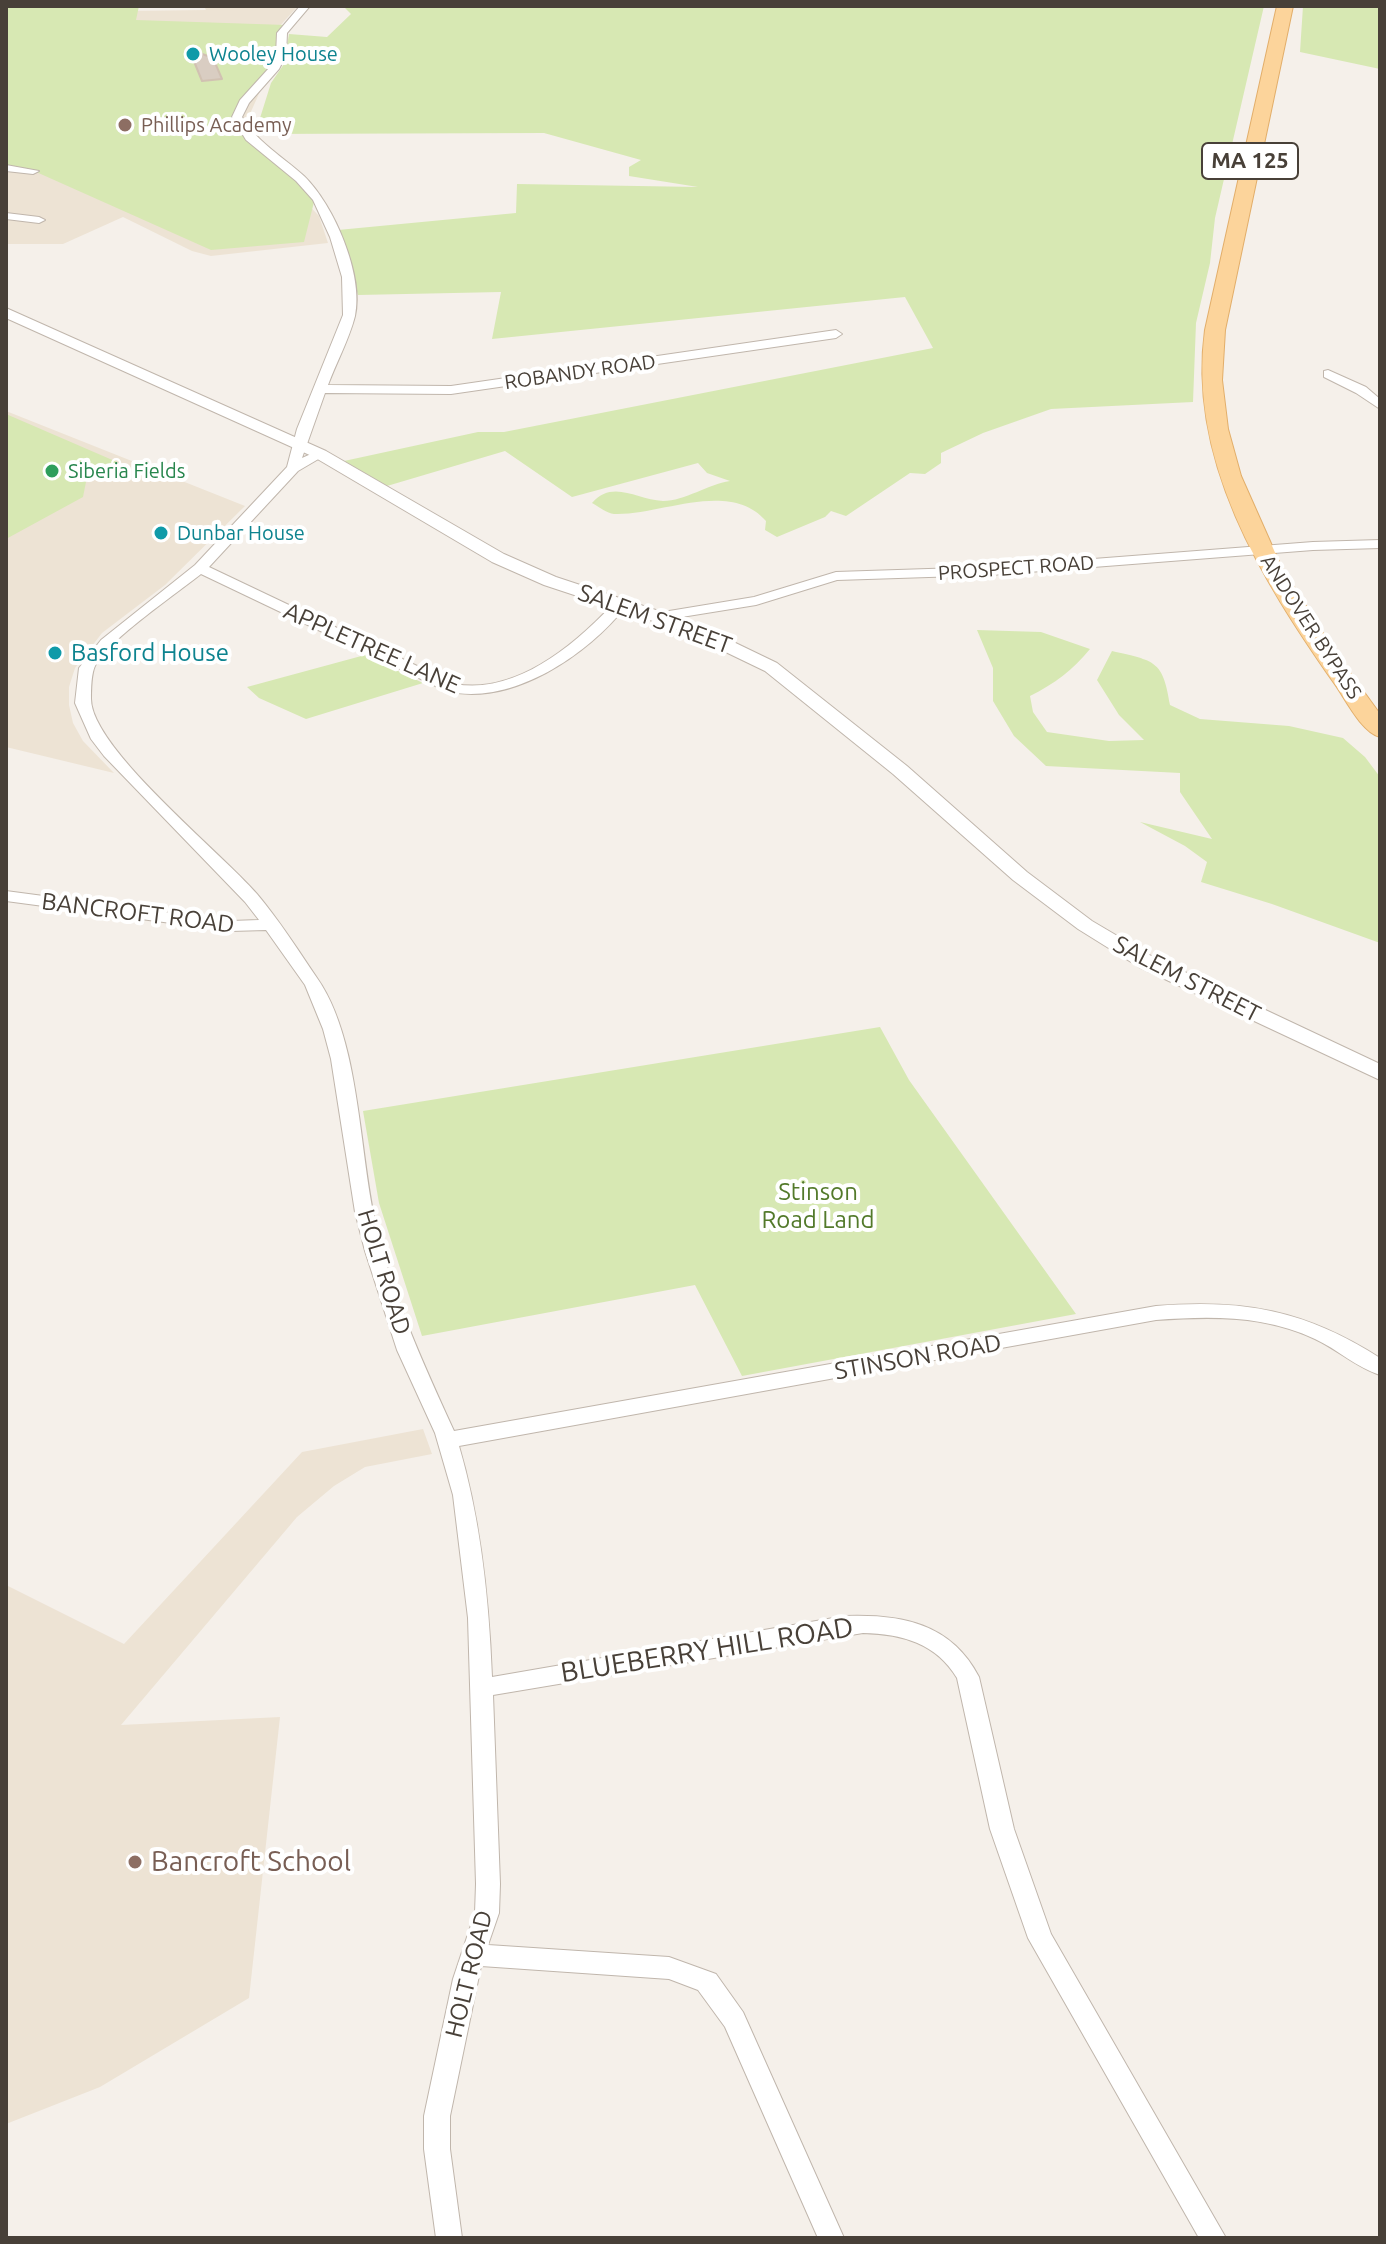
<!DOCTYPE html>
<html>
<head>
<meta charset="utf-8">
<style>
  body { margin:0 }
  #map { position:relative; width:1386px; height:2244px; overflow:hidden; background:#f5f0ea; font-family:Ubuntu,sans-serif }
  canvas { display:block }
  .frame { position:absolute; inset:0; border:8px solid #484038; pointer-events:none }
</style>
</head>
<body>
<div id="map">
<canvas width="1386" height="2244"></canvas>
<div class="frame"></div>
</div>
<script>
const ctx = document.querySelector('canvas').getContext('2d');
ctx.lineJoin = 'round';
function fill(path, color) { ctx.fillStyle = color; ctx.fill(path, 'evenodd'); }
function stroke(path, color, width, dash) { ctx.strokeStyle = color; ctx.lineWidth = width; ctx.lineCap = dash ? 'butt' : 'round'; ctx.setLineDash(dash || []); ctx.stroke(path); }
function drawText(font, color, halo, rows, align = 'center') {
  ctx.font = font + ' Ubuntu,sans-serif'; ctx.lineWidth = 8; ctx.setLineDash([]); ctx.textBaseline = 'middle'; ctx.strokeStyle = halo; ctx.fillStyle = color; for (const [text, x, y, turn = 0] of rows) {
    ctx.save(); ctx.translate(x, y); ctx.rotate((+turn || 0) * Math.PI / 180); ctx.textAlign = isNaN(turn) ? turn : align; if (halo) ctx.strokeText(text, 0, 0); ctx.fillText(text, 0, 0); ctx.restore();
  }
}
fill(new Path2D(`
  M6 6H109L121 11 206 10 204 6H298L277 29 274 60 241 134 319 216 328 243 211 256 192 251 123 217 63 244H6Z
  M6 411 245 506 165 585 102 633 75 668 69 687V705L73 723 83 741 114 773 6 747Z
  M423 1429 432 1454 365 1467 334 1486 297 1517 121 1725 280 1717 249 1998 100 2087 6 2124V1585L124 1644 302 1452Z`), '#ede3d4');
fill(new Path2D(`
  M6 6H139L136 20 286 25 277 65 237 117 307 186 314 202 304 242 211 250 34 171 6 168Z
  M343 6H1264L1215 218 1210 263 1196 323 1193 402 1051 409 983 433 941 453V463L925 474 910 473 846 516 831 511 825 517 777 537 765 530 766 521C729 479 660 516 614 514 607 513 599 507 592 503 613 479 637 500 663 501 685 501 708 484 730 481L707 473 698 463 572 497 505 451 387 486 344 461 478 432H504L933 348 905 297 492 339 501 292 358 295 338 230 516 213 517 184 698 187 629 176V167L641 160 544 133 255 134 271 83 284 64 289 34 327 37 351 14Z
  M1303 6H1380V69L1300 52Z
  M6 414 117 462 87 477 83 497 6 539Z
  M977 630 1041 632 1090 649C1073 670 1054 684 1030 696L1033 712 1047 732 1109 741 1144 740 1119 715 1097 680 1112 651C1155 661 1163 660 1170 705L1200 719 1289 726 1343 738 1365 757 1380 777V943L1272 904 1201 882 1207 862 1185 846 1140 822 1212 839 1180 792V773L1046 766 1014 736 993 701V668Z
  M365 655 423 683 306 719 259 698 247 687Z
  M880 1027 909 1080 1076 1314 742 1376 695 1285 422 1336 379 1203 363 1111Z`), '#d7e8b3');
const building = new Path2D(`
  M189 49 213 58 222 79 202 81Z`);
fill(building, '#d9cdc2');
stroke(building, '#d1c1b2', 2);
const minor = new Path2D(`
  M300 6H310L287 33 286 55 279 69 249 103 242 117C258 143 282 156 304 176 334 205 364 275 355 316 349 340 336 363 328 385L451 386 836 330 842 334 836 338 451 394 325 393 302 458 320 450 327 454 298 471 209 567 455 684C516 695 576 644 615 602H625L627 605C588 655 511 707 446 691L201 574C176 594 110 639 96 664 91 672 91 689 91 699 91 748 222 853 257 894 279 920 298 950 317 978 358 1036 359 1141 373 1211 388 1287 422 1361 454 1431L1156 1306C1244 1299 1305 1310 1380 1358V1375C1357 1368 1337 1349 1315 1339 1264 1315 1210 1316 1156 1320L459 1446C481 1521 489 1599 492 1677L845 1616C901 1614 951 1623 979 1677L1014 1829 1051 1934 1226 2238H1199L1028 1938 990 1829 957 1678C936 1643 902 1634 863 1633L493 1695 500 1884 499 1913 488 1945 669 1957 716 1974 743 2012 844 2238H818L725 2027 698 1990 669 1979 481 1966 450 2116V2149L462 2238H436L424 2149V2116L453 1979 475 1913 476 1884 468 1618 453 1495 435 1433 397 1350 365 1251 355 1212 331 1059 323 1029 305 985 266 930 231 931 6 901V891L231 921 259 920 245 902 104 756 91 739 75 703 79 668 101 640 195 565 287 467 297 429 343 315 342 277 330 237 313 200 296 181 246 140 232 117 240 100 269 68 276 55 277 33Z
  M6 165 39 171 33 174 6 171Z
  M6 213 39 217 45 220 39 223 6 219Z
  M1328 370 1366 387 1380 399V409L1356 393 1324 377V371Z
  M1380 540V548L1313 550 990 575 837 580 756 605 657 621 650 617 657 613 754 597 836 572 990 567 1313 542Z`);
const tertiary = new Path2D(`
  M6 308 326 451 504 554 556 577 692 622 777 663 907 766 1027 872 1092 921 1153 957 1380 1064V1080L1139 967 1078 929 1013 880 893 774 765 671 680 630 544 585 492 562 314 457 6 318Z`);
const primary = new Path2D(`
  M1277 6H1293L1225 330 1222 380 1228 429 1241 476 1281 566 1332 648 1380 714V737C1361 732 1345 698 1334 683 1262 580 1187 460 1205 330Z`);
stroke(minor, '#c0b6ac', 2);
stroke(tertiary, '#c0b6ac', 2);
stroke(primary, '#e2ae6a', 2);
fill(minor, '#fff');
fill(tertiary, '#fff');
fill(primary, '#fcd49b');
for (const [x, y, r, color] of [
  [193,54,8,"#0f9aa8"],
  [125,125,8,"#8d6e63"],
  [52,471,8,"#2e9e5b"],
  [161,533,8,"#0f9aa8"],
  [55,653,8,"#0f9aa8"],
  [135,1862,8,"#8d6e63"]
]) { const dot = new Path2D(); dot.arc(x, y, r, 0, 2 * Math.PI); ctx.fillStyle = color; ctx.fill(dot); stroke(dot, '#fff', 3); }
drawText('20px', '#0d838f', '#fff', [
  ["Wooley House",209,54],
  ["Dunbar House",177,533]
], 'left');
drawText('20px', '#785e54', '#fff', [
  ["Phillips Academy",141,125]
], 'left');
drawText('20px', '#484038', '#fff', [
  ["ROBANDY ROAD",580,372,-8],
  ["PROSPECT ROAD",1016,568,-4],
  ["ANDOVER BYPASS",1311,627,57]
]);
drawText('20px', '#27864d', '#fff', [
  ["Siberia Fields",68,471]
], 'left');
for (const [x, y, w] of [
  [1250,161,96]
]) { const box = new Path2D(); box.roundRect(x - w / 2, y - 18, w, 36, 6); ctx.fillStyle = '#fff'; ctx.fill(box); stroke(box, '#484038', 2); }
drawText('bold 22px', '#484038', null, [
  ["MA 125",1250,161]
]);
drawText('24px', '#484038', '#fff', [
  ["SALEM STREET",655,619,20],
  ["APPLETREE LANE",372,648,24],
  ["BANCROFT ROAD",138,913,7],
  ["SALEM STREET",1187,979,27],
  ["HOLT ROAD",384,1272,73],
  ["STINSON ROAD",918,1357,-10],
  ["HOLT ROAD",469,1974,-76]
]);
drawText('24px', '#0d838f', '#fff', [
  ["Basford House",71,653]
], 'left');
drawText('24px', '#537a2b', '#fff', [
  ["Stinson",818,1192],
  ["Road Land",818,1220]
]);
drawText('28px', '#484038', '#fff', [
  ["BLUEBERRY HILL ROAD",707,1650,-9]
]);
drawText('28px', '#785e54', '#fff', [
  ["Bancroft School",151,1862]
], 'left');
</script>
</body>
</html>
